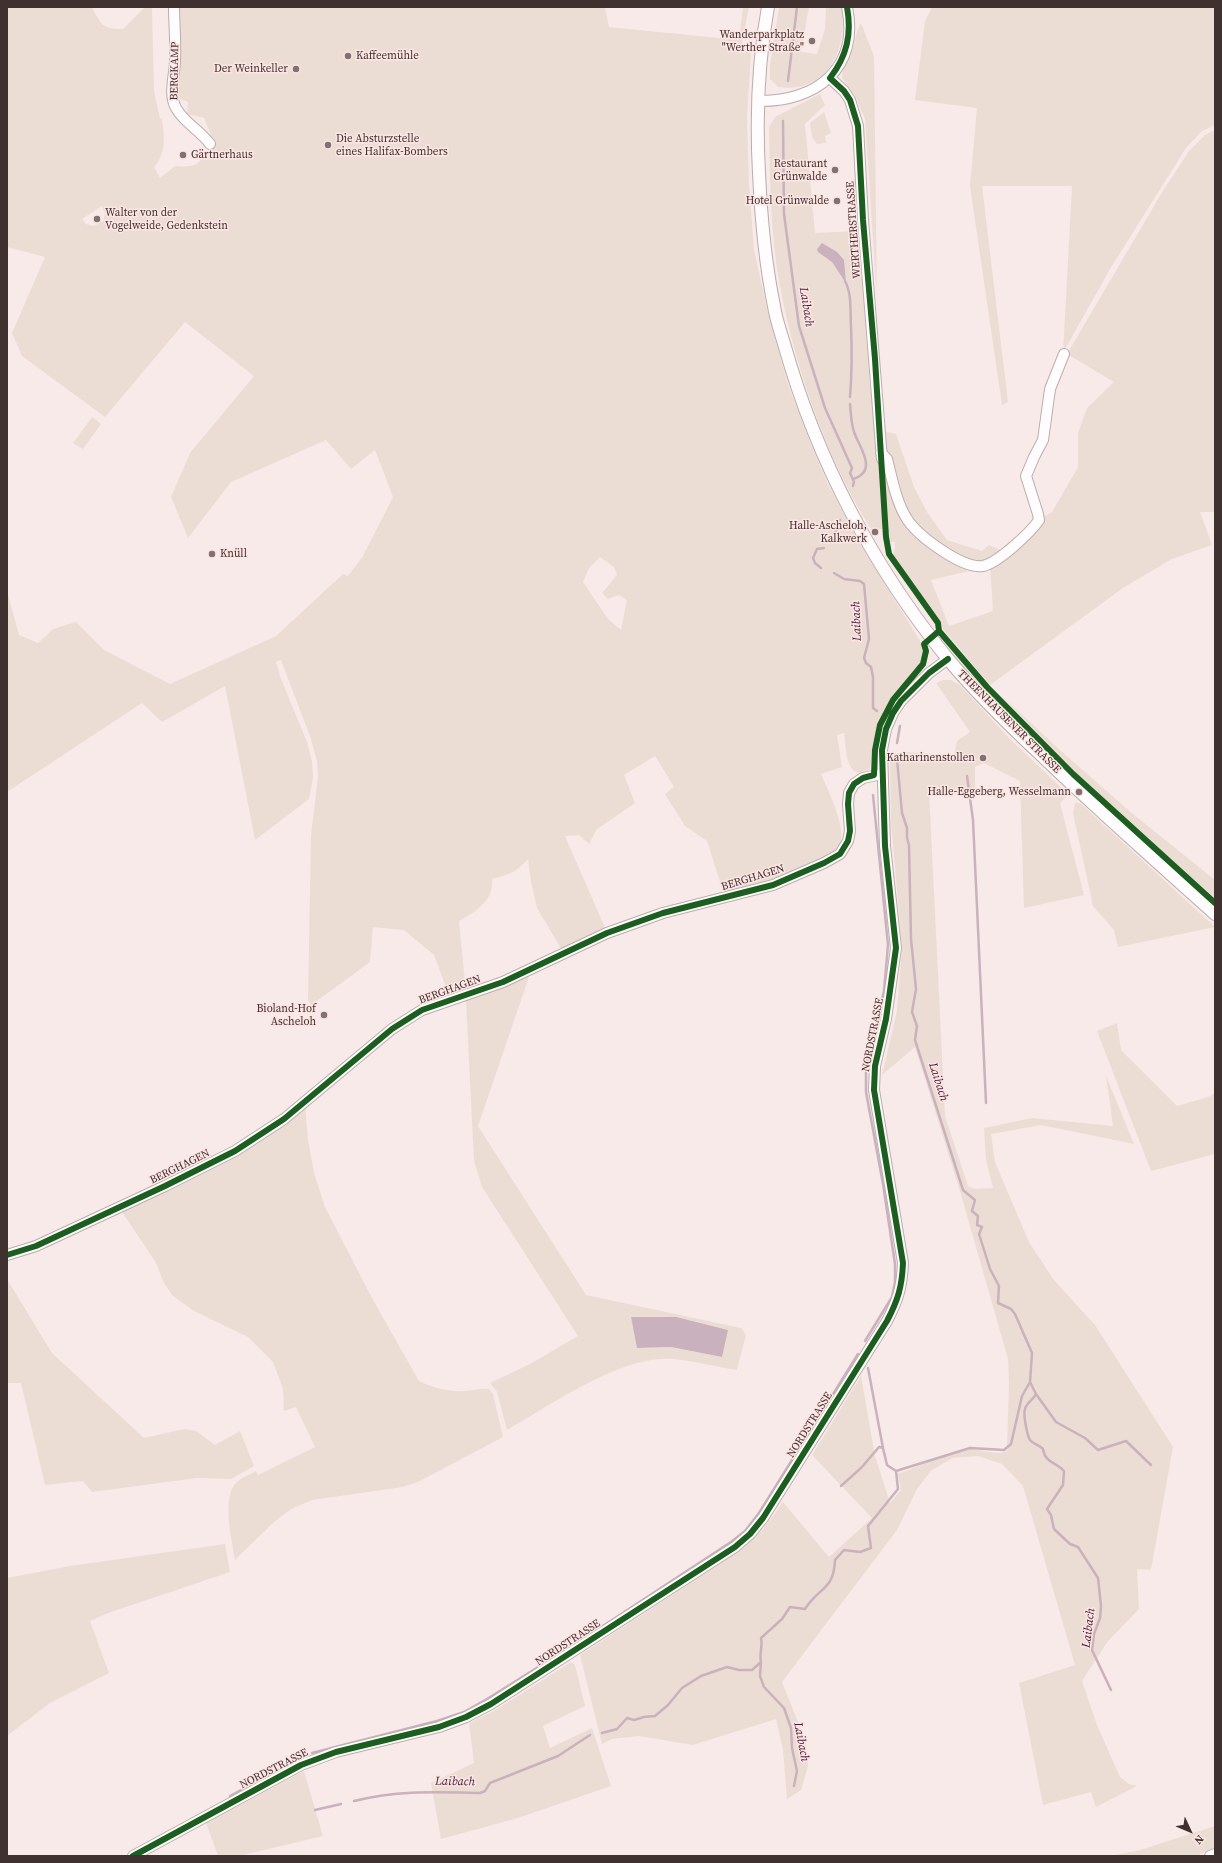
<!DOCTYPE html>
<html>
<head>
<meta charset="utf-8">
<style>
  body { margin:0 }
  #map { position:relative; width:1222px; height:1863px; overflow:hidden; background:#f7eae9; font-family:"Source Serif 4",serif }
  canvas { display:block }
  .frame { position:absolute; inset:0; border:8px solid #3f312f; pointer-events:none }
  .north { position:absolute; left:1170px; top:1811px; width:40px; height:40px; -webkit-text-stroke:3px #fde5e3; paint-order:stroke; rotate:134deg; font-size:11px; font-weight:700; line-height:16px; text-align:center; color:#3f312f }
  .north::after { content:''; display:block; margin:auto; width:14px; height:18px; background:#3f312f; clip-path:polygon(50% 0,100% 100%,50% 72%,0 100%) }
</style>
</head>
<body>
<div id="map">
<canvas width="1222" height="1863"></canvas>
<div class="frame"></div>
<div class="north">N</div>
</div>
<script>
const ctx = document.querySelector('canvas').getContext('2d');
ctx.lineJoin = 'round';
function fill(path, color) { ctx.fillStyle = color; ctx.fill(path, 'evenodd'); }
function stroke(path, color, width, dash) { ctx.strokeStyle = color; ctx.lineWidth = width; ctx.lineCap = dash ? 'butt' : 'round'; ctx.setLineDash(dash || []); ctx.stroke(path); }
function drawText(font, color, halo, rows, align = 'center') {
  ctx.font = font + ' "Source Serif 4",serif'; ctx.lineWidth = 3; ctx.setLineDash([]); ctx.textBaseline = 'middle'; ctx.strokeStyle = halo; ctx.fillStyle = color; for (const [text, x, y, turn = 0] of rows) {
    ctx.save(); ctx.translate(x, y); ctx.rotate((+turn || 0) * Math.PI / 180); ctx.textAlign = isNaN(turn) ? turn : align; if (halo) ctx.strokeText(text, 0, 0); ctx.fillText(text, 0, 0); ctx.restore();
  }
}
fill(new Path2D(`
  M7 7H92C101 25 102 29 123 29L145 7H152L154 91 160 119 162 118C164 137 167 152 154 167L160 178 175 166C207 169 195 157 216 147L204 118 187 114 188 102 179 98 178 7H605L609 27 739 40 743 7H749L742 43 751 54 747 117 749 184 754 250 768 313 788 384 810 442 827 482 856 537 920 641C923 649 924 654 921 662L890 699 878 723 870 769 859 773C845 771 846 744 844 733L837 735 842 767 821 774C827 788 844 823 841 838 841 841 839 847 837 849 825 866 746 888 724 894L707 841 685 826 665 794 674 787 655 756 624 775 635 803 596 830 589 844 579 835 565 836 606 930 562 950 537 908 531 882 528 859C517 872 508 875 492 879 495 900 474 913 459 921L466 993 450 998 434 955 404 930 373 927 370 962 314 1003 312 1006 308 1000 311 835 318 777 317 761 311 739 281 660 276 662 281 679 307 742 312 761 313 778 309 799 255 840 225 686 162 722 142 703 7 792V591L19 635 38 643 53 629 76 622 104 650 170 684 276 636 343 574 348 576 363 556 393 497 375 450 351 469 326 440 231 482 188 538 171 497 190 453 254 376 185 322 105 417 22 356 12 333 45 257 7 247ZM102 206 105 214 103 221 94 226 86 224 82 219ZM600 557 614 567 617 575 602 593 608 599 619 595 627 600 621 630 608 619 583 582 589 568Z
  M779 7H809L801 52 817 54 825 29 826 7H842C848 50 827 94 778 87L770 79V66Z
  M932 7H1215V125L1202 131 1186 148 1110 269 1063 353 1072 186H982L1008 402 1002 405 970 186 977 108 915 100 925 21Z
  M861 23 874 56 877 299 865 119 855 96 842 78C842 68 849 60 852 51 856 40 855 33 861 23Z
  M820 94 825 105 805 124 815 233 858 231 870 387 876 433 888 432 896 434 914 487 927 512 947 540 982 551 989 545 1003 551 1042 518 1052 512 1078 467V433L1087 408 1114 382 1067 354 1161 194 1189 151 1205 135 1215 130V512H1200L1212 545 1172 559 1123 588 990 685 943 629 941 622 893 556 895 548V542H890L889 532 882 529H871C824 455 791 356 777 269 770 222 770 175 769 127L775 117ZM990 566 993 611 949 626 931 580Z
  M824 112 831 133 825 136 826 143 817 144 812 137 810 123Z
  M92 417 101 424 83 449 73 443Z
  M943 680H951L960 685 1009 738 1066 792V797L1060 803 1084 895 1024 908 1020 781 984 763 975 767V794L929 791 945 1116 968 1186 975 1189 993 1188 986 1160 984 1128 1032 1118 1113 1126 1106 1076 1134 1144 1041 1125 991 1134 995 1162 1029 1242 1053 1279 1095 1325 1173 1447 1151 1570 1137 1569 1139 1609 1108 1641 1082 1681 1097 1725 1120 1777 1129 1784 1137 1786 1096 1807 1091 1792 1043 1805 1019 1683 1075 1665 1023 1486 1002 1464 978 1456 952 1458 931 1471 917 1489 897 1530 782 1682 806 1742 808 1766 801 1790 787 1799 783 1750 776 1719 693 1745 639 1736 612 1739 602 1744 580 1655 738 1552C757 1537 770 1521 783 1502L829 1557 872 1518 812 1455 861 1376 875 1456 890 1503 901 1490 898 1474C918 1467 952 1450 972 1449 982 1449 999 1457 1008 1450L1007 1446 1009 1384 1008 1359 960 1191 915 1047 882 1075 897 1011 902 947 891 823 890 755 906 752 954 755 957 741 970 732 936 683Z
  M1000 694 1061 751 1133 814 1215 880V898L1087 784Z
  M1075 803H1080L1215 927 1118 947 1114 930 1093 906 1073 813Z
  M530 974 478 1126 586 1295 741 1328 746 1335 737 1370C716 1367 695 1361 674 1359 622 1354 551 1405 507 1430L497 1392 490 1383 530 1364 578 1336 482 1187 474 1161 466 1000ZM631 1317 722 1357 671 1347 638 1348Z
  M1117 1023 1121 1050 1177 1106 1208 1097 1215 1093V1154L1151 1171 1097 1031Z
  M305 1105 308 1140 314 1173 325 1207 372 1298 419 1381C433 1388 450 1392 466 1391 474 1390 481 1388 489 1389L493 1394 503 1437 418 1482 403 1487 312 1500 291 1509 274 1522 235 1560C232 1541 222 1501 235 1484 240 1478 249 1475 256 1471L258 1475 315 1447 296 1407 284 1411 283 1389 273 1362 248 1337 194 1311 173 1296 164 1283 155 1261 122 1212Z
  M7 1279 52 1353 144 1438 184 1429 196 1431 215 1445 240 1431 254 1466 231 1479 197 1478 92 1492 83 1481 45 1485 21 1383H7Z
  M225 1544 230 1572 108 1613 90 1621 109 1673 50 1703 7 1736V1578L70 1566Z
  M571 1662 575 1665 585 1706 543 1726 550 1748 592 1728 611 1786 518 1818 441 1839 431 1783 474 1763 469 1723 494 1711Z
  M304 1771 323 1836 239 1856H218L206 1823Z
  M1215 1826V1849L1200 1854V1856H1111L1140 1850Z`), '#ecddd4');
fill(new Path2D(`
  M822 243 837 252 844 260 846 283 832 262 818 252 817 249Z
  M631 1317H676L728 1330 722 1357 671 1347 637 1348Z`), '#cab1be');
stroke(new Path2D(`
  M788 81 797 7
  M783 121 784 214 799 326 825 408 852 468 850 473 854 482 853 486
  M845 281C852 294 850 310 851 326 852 350 852 373 850 397
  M850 404C851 413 851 423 854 432 859 447 879 471 853 479
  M829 542 836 531 840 520
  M821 568 815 563 813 558 817 549 824 548
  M834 573 844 579 860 581 864 584 869 639 864 658 866 663 871 667 873 677V708L877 711
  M897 743 900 726
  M967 776 973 820 986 1103
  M865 1341 892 1297 895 1282V1264L883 1184 866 1092V1066L884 991 888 945 873 795
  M868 1368 883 1448
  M1030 1382 1036 1394C1033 1400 1027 1402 1025 1409 1023 1414 1027 1435 1030 1440 1033 1444 1039 1445 1043 1449 1045 1463 1056 1462 1064 1471L1063 1485 1047 1509 1051 1515 1054 1529 1070 1544 1078 1547 1098 1578 1101 1606 1100 1618 1094 1634 1092 1650 1111 1690
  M1036 1394 1056 1422 1085 1438 1098 1450 1126 1441 1151 1465
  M841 1486 862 1467 879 1447 883 1448 887 1465 896 1471
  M574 1645 731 1542 745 1531 759 1513 858 1354
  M761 1662 760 1676 764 1687 784 1708 791 1728 792 1748 797 1771 794 1786
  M602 1733 617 1729 627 1718 634 1720 644 1717 655 1716 668 1705 682 1688 701 1676 727 1667 739 1670H752L761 1662C759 1653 763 1647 761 1638L782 1619 790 1607 805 1609C819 1587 834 1590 835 1560L844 1550 860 1552 871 1548 868 1526 898 1489 896 1471 970 1448 1004 1450 1011 1444 1022 1396 1030 1382 1032 1353 1015 1314 1011 1309 998 1303 999 1286 990 1269 979 1234 982 1227 977 1225 978 1216 972 1211 975 1200 963 1190 915 1040 917 1026 912 1012 916 989 911 939 909 845 907 838V828L902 813 897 759
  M312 1753 437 1721 464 1712 487 1699 567 1649
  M230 1796 294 1761
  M354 1801C399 1790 435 1792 480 1793L485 1791 490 1783 558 1756 590 1735
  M315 1810 341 1804`), '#cab1be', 2.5);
const minor = new Path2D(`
  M174 7C174 25 176 42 175 60 175 75 168 94 176 108 184 123 200 130 210 144
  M830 78 844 91 850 100 858 126 863 220 882 459
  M759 101C816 102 860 68 847 7
  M881 453 887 459C892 478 896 502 907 519 918 536 962 569 983 566 998 563 1031 532 1039 520L1038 514 1026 476 1034 457 1043 440 1050 389 1064 354
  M7 1255 36 1246 165 1186 235 1151 284 1119 392 1029 422 1010 503 982 607 933 663 913 773 885 824 863 840 854 848 841 850 831 848 804 849 793 854 784 863 778 882 774
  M133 1856 301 1765 336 1752 439 1727 466 1717 491 1704 735 1547 750 1534 763 1518 887 1321C898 1300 902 1287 903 1263L874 1090 875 1066 886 1019 896 948 885 846 882 750 886 729 893 713 901 701 929 673 948 659
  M1210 1856 1215 1854`);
const major = new Path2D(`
  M768 7C758 61 756 118 759 173 761 217 765 262 774 306 776 320 781 333 785 347 817 460 873 567 948 659 976 693 1008 724 1041 755 1097 809 1156 861 1215 914`);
stroke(minor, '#baaeac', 12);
stroke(major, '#baaeac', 14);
stroke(minor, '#fefcfc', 10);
stroke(major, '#fefcfc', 12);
stroke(new Path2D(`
  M847 7C852 34 847 56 830 78L844 91 850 100 858 126 863 220 875 359 886 537 889 554 938 623 939 631 987 687 1073 774 1215 903
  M7 1255 36 1246 165 1186 235 1151 284 1119 392 1029 422 1010 503 982 607 933 663 913 773 885 824 863 840 854 848 841 850 831 848 804 849 793 854 784 863 778 874 775 875 750 880 725 893 700 923 664 926 651 924 644 939 631
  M133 1856 301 1765 336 1752 439 1727 466 1717 491 1704 735 1547 750 1534 763 1518 887 1321C898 1300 902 1287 903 1263L874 1090 875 1066 886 1019 896 948 885 846 882 750 886 729 893 713 901 701 929 673 948 659`), '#1b5e20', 6);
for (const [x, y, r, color] of [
  [812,41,4,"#7f7270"],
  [348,56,4,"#7f7270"],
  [296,69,4,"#7f7270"],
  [328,145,4,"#7f7270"],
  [183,155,4,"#7f7270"],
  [835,170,4,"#7f7270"],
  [837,201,4,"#7f7270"],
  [97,219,4,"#7f7270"],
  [875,532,4,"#7f7270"],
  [212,554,4,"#7f7270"],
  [983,758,4,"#7f7270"],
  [1079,792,4,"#7f7270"],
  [324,1015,4,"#7f7270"]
]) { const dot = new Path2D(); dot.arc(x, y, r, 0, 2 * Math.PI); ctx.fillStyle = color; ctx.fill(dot); stroke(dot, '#fde5e3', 1.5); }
drawText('11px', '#3f312f', '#fde5e3', [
  ["Wanderparkplatz",804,35],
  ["\"Werther Straße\"",804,48],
  ["Kaffeemühle",356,56,"left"],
  ["Der Weinkeller",288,69],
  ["Die Absturzstelle",336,139,"left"],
  ["eines Halifax-Bombers",336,152,"left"],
  ["Gärtnerhaus",191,155,"left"],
  ["Restaurant",827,164],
  ["Grünwalde",827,177],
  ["Hotel Grünwalde",829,201],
  ["Walter von der",105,213,"left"],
  ["Vogelweide, Gedenkstein",105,226,"left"],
  ["Halle-Ascheloh,",867,526],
  ["Kalkwerk",867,539],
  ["Knüll",220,554,"left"],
  ["Katharinenstollen",975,758],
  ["Halle-Eggeberg, Wesselmann",1071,792],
  ["Bioland-Hof",316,1009],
  ["Ascheloh",316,1022]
], 'right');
drawText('11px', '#3f312f', '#fde5e3', [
  ["BERGKAMP",175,71,-89],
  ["WERTHERSTRASSE",854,230,-94],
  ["THEENHAUSENER STRASSE",1009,722,45],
  ["BERGHAGEN",753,878,-17],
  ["BERGHAGEN",450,990,-20],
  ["NORDSTRASSE",873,1035,-79],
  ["BERGHAGEN",180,1167,-26],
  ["NORDSTRASSE",810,1425,-58],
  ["NORDSTRASSE",568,1643,-33],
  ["NORDSTRASSE",274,1769,-27]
]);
drawText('italic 12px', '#461c38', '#fde5e3', [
  ["Laibach",806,307,81],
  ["Laibach",857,621,-92],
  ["Laibach",938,1082,72],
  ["Laibach",1089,1628,-83],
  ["Laibach",801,1742,79],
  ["Laibach",455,1782,1]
]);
</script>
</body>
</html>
